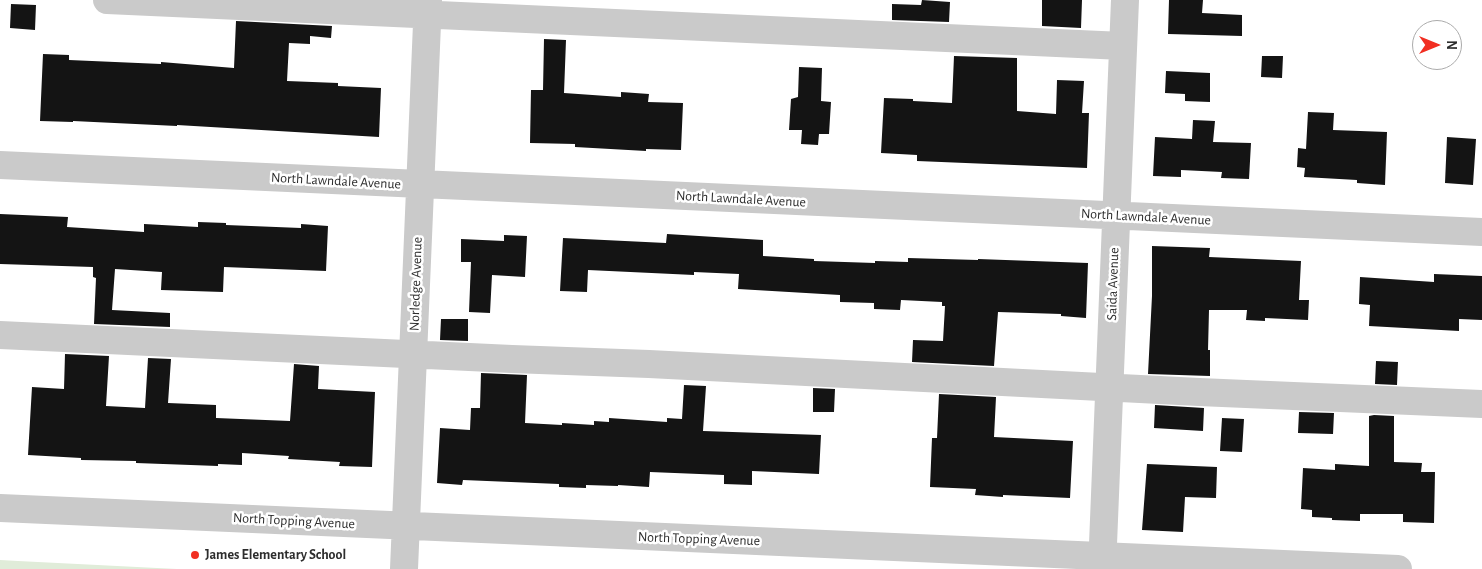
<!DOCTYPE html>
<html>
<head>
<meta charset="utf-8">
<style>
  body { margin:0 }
  #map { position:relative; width:1482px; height:569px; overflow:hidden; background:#fff; font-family:"Alegreya Sans",sans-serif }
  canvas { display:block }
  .north { position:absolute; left:1412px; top:20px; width:50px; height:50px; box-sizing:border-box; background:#fff; border:1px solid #ababab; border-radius:50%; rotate:90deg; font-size:14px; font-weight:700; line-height:20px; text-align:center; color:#2d2d2d }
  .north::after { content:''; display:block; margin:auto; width:18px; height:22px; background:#f12f22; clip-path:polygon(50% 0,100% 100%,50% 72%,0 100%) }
</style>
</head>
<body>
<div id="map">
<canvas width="1482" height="569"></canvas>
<div class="north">N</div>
</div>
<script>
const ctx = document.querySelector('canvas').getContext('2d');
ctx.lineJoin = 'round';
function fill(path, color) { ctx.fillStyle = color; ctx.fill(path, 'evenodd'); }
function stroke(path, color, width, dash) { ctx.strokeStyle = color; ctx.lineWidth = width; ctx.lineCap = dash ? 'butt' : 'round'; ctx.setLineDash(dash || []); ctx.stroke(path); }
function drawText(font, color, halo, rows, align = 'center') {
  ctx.font = font + ' "Alegreya Sans",sans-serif'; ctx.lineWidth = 5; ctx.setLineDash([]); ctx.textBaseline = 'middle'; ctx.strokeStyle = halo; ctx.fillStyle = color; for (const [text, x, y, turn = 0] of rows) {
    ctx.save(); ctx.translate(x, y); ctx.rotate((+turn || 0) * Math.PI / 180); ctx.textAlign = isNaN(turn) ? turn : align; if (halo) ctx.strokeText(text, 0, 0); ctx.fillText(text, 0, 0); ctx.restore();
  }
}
fill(new Path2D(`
  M0 560 18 561 177 569H0Z`), '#e0ecd9');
fill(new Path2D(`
  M922 0 950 2 949 22 892 20V4L921 5Z
  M1042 0H1082L1081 28 1042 26Z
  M1169 0H1203L1202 13 1242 15V36L1168 34Z
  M11 4 36 5 35 30 10 28Z
  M236 21 332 26 331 38 310 36V44L289 43 287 81 338 83V86L381 88 379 137 177 125V126L73 121V122L40 121 43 54 69 55V60L161 64V62L234 68Z
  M544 39 566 40 564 93 621 97V92L649 94 648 102 683 103 681 150 646 149V151L575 147V144L530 143 531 90H543Z
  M954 56 1017 58V111L1056 114 1057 80 1084 81 1082 113H1089L1087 168 917 161V155L881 153 884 98 913 99V101L952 103Z
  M1262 56H1283L1282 78 1261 77Z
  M799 67 822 68 821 101 831 102 829 134H819L818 145 801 144 802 130H789L791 99 798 97Z
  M1166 71 1210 73V102L1185 101V94L1165 93Z
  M1308 112 1334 113 1333 130 1387 132 1385 185 1357 183V180L1304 177 1305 168 1297 167 1298 148 1306 149Z
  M1193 120 1215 121 1213 142 1251 143 1249 179 1221 178 1222 172 1181 170V177L1153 176 1155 137 1192 139Z
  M1447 137 1476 139 1473 185 1445 183Z
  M0 214 68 217 67 227 144 232V224L198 227V222L226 223V225L301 228V224L328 226 326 271 224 267 223 292 161 290 162 272 115 269 112 310 170 313V327L94 324 96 278 93 277V267L0 264Z
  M667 234 763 240V256L814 259V261L875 263V261L908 262V258L978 260V259L1088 263 1086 318 1061 316V314L998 312 994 366 912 362 913 340 943 341 945 306H942V302L901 300 900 310 874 309V303L840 302V295L738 289 739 274 694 272V275L588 270 587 292 560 291 563 238 666 243Z
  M504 235 527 236 525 277 492 275 490 313 469 312 471 262H461V239L504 241Z
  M1152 246 1210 248 1209 257 1301 261 1299 300H1309L1308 320 1265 318V321L1246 320 1247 310H1209L1208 350H1210V376L1148 374 1152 296Z
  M1434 274 1482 276V320L1459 319V331L1369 326 1370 305 1359 304 1360 277 1434 282Z
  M441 319H468V341L440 340Z
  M65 354 109 356 106 406 145 408 148 358 171 359 168 403 216 405V418L290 421 294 364 319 366 318 389 375 392 372 467 339 466 340 462 288 459 289 456 242 453V465L218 464V466L136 463V461L81 460V458L28 455 32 387 64 389Z
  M1376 361 1398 362 1397 385 1375 384Z
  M481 373 527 375 525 423 562 425V423L594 425V421L609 422V418L667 422V418L682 419 684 385 706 386 703 431 821 435 819 474 752 471V485L724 484V475L650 472 649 487 618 485V486L586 485V488L559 487V484L463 480 462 485 437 483 440 428 470 430 471 408H480Z
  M813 388 835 389 834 412H813Z
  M939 394 996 397 994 437 1073 441 1070 498 1003 495V497L975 495 976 489 930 487 932 438H937Z
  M1155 405 1204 408 1203 431 1154 428Z
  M1299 412 1334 413 1333 434 1298 433Z
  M1374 415 1394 416V462L1422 463 1421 472H1435L1434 523 1403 522V514H1360V521L1332 520V518L1312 517V510L1301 509 1303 468 1335 470V464L1369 466V416Z
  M1222 418 1244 419 1242 452 1220 451Z
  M1147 464 1217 467 1216 498 1185 497 1183 532 1142 530Z`), '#141414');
stroke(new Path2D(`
  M107 0 1123 46
  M0 165 1482 232
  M0 335 512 359 649 364 1199 392 1482 404
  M0 508 1398 569
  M404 569 428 0
  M1102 569 1125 0`), '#cacaca', 28);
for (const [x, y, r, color] of [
  [195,555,5,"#f12f22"]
]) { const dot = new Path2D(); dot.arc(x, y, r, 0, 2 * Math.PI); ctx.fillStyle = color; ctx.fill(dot); stroke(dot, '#fff', 2); }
drawText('14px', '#2d2d2d', '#fff', [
  ["North Lawndale Avenue",336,181,3],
  ["North Lawndale Avenue",741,199,3],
  ["North Lawndale Avenue",1146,217,3],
  ["Norledge Avenue",416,284,-88],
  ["Saida Avenue",1113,284,-88],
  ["North Topping Avenue",294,521,3],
  ["North Topping Avenue",699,539,2]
]);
drawText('bold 14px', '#2d2d2d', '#fff', [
  ["James Elementary School",205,555]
], 'left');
</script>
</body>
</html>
